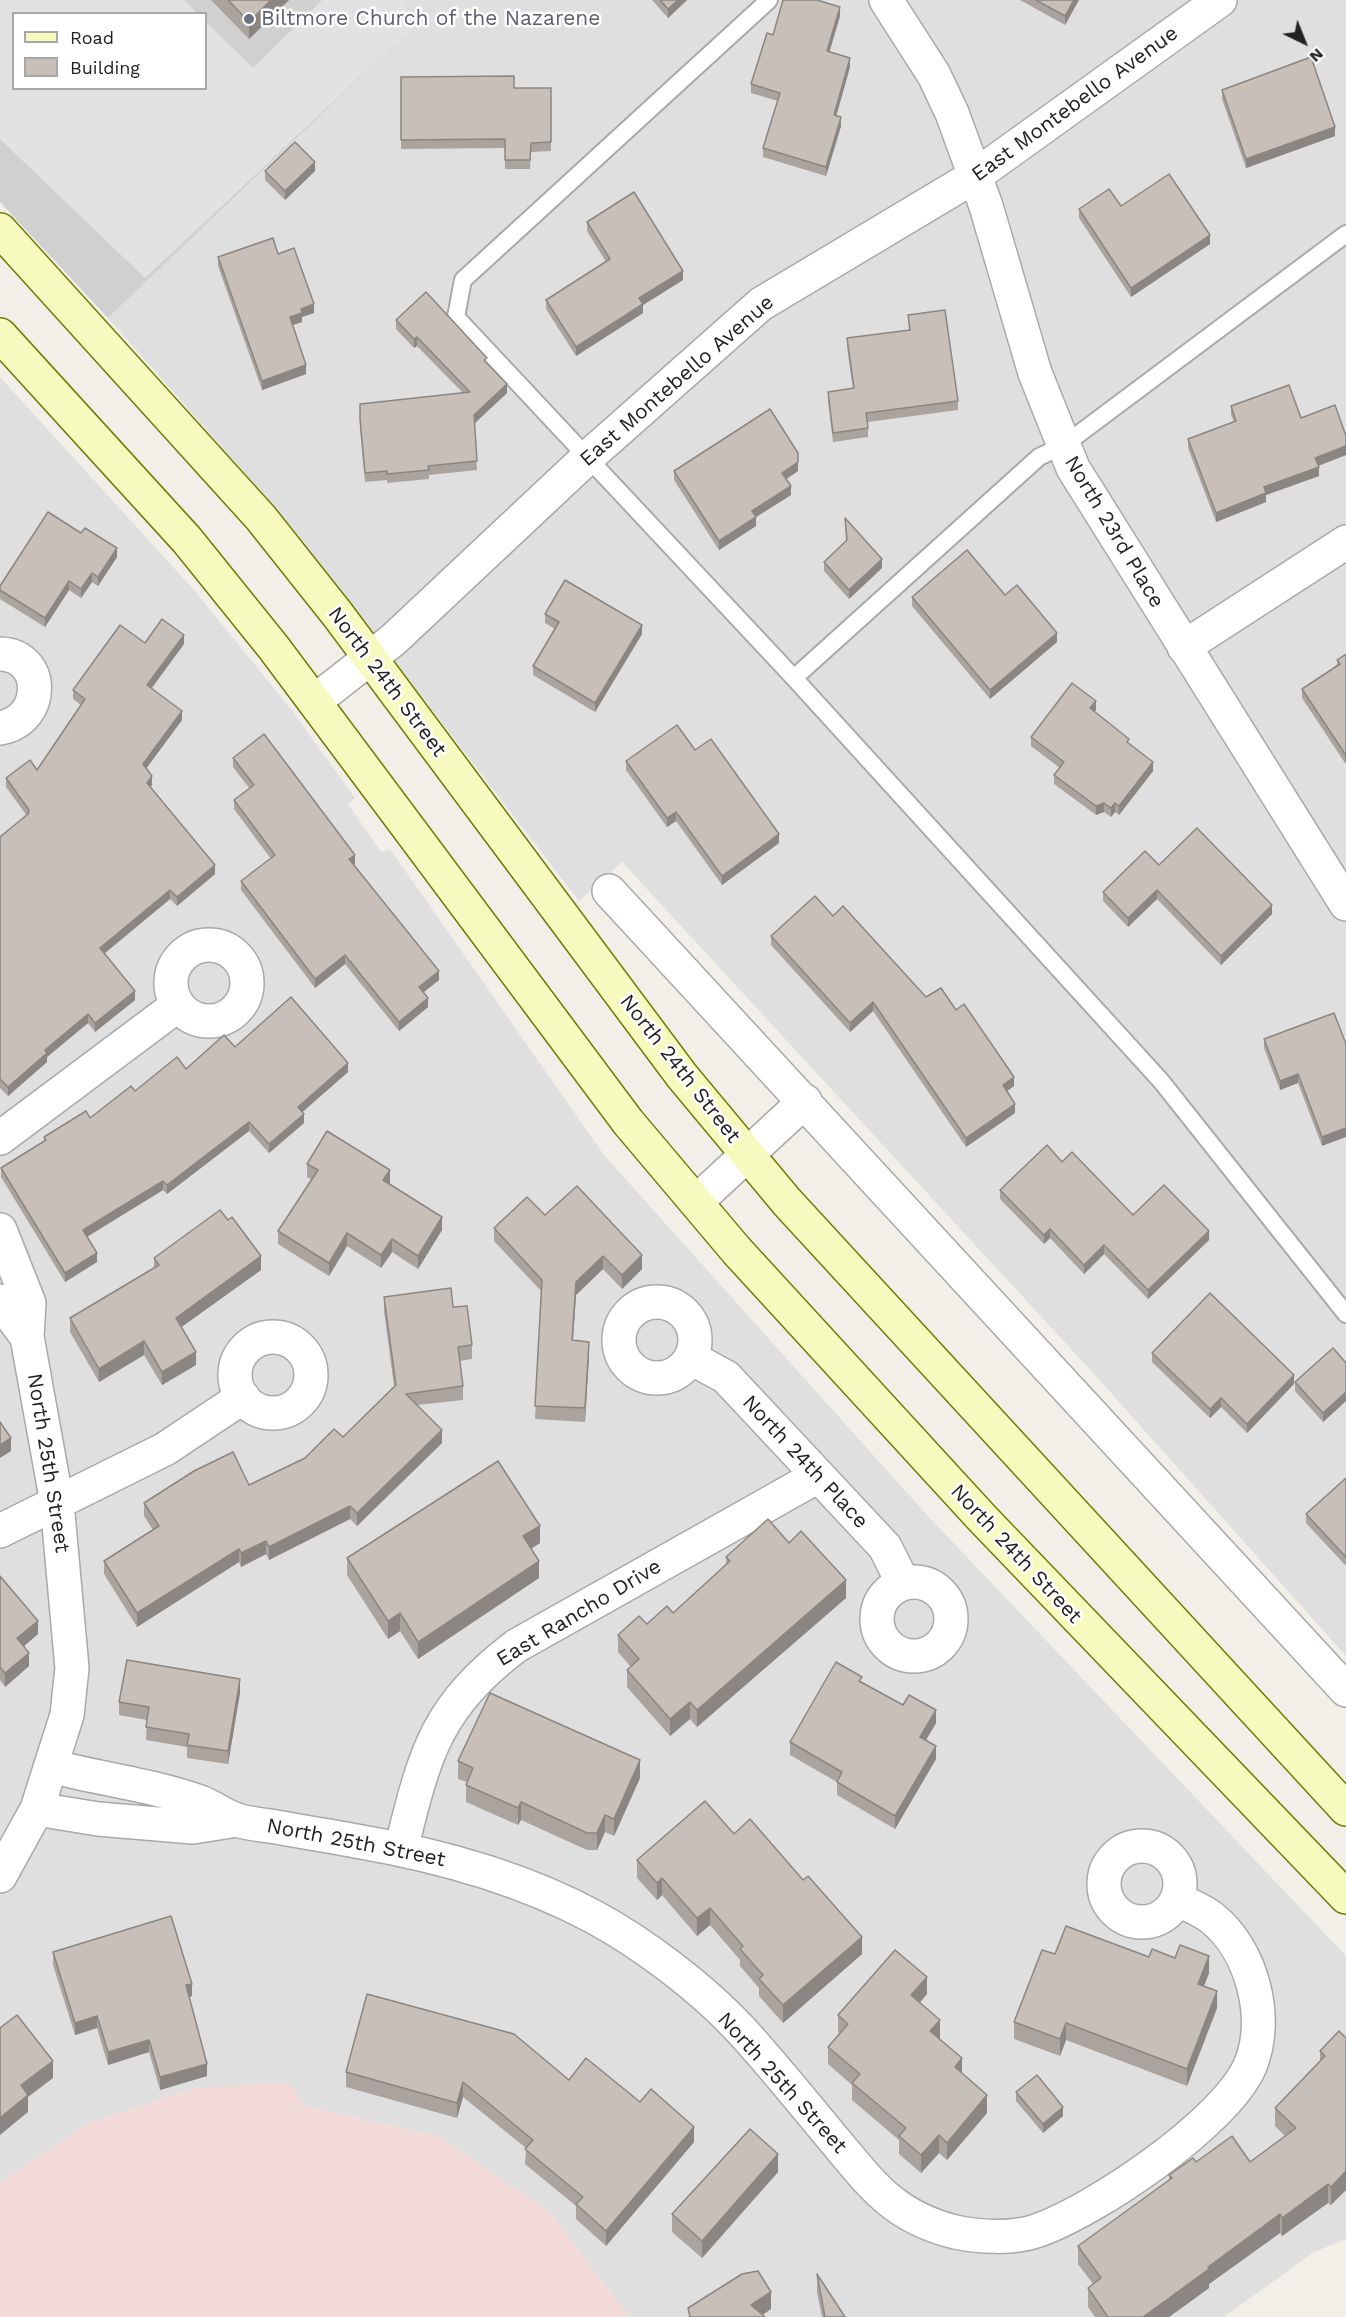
<!DOCTYPE html>
<html>
<head>
<meta charset="utf-8">
<style>
  body { margin:0 }
  #map { position:relative; width:1346px; height:2317px; overflow:hidden; background:#f2efe9; font-family:"Work Sans",sans-serif }
  canvas { display:block }
  .legend { position:absolute; left:12px; top:12px; width:195px; height:78px; box-sizing:border-box; background:#fff; border:2px solid #a7a7a7; margin:0; padding:8px 10px; list-style:none; font-size:18px; color:#222 }
  .legend li { display:flex; align-items:center; gap:12px; height:30px }
  .legend b { width:30px; border:2px solid #a7a7a7 }
  .north { position:absolute; left:1274px; top:12px; width:60px; height:60px; -webkit-text-stroke:4px #fff; paint-order:stroke; rotate:137deg; font-size:16px; font-weight:700; line-height:24px; text-align:center; color:#222 }
  .north::after { content:''; display:block; margin:auto; width:21px; height:27px; background:#222; clip-path:polygon(50% 0,100% 100%,50% 72%,0 100%) }
</style>
</head>
<body>
<div id="map">
<canvas width="1346" height="2317"></canvas>
<ul class="legend">
<li><b style="height:8px;background:#f7fabf"></b>Road</li>
<li><b style="height:16px;background:#c7bfb8"></b>Building</li>
</ul>
<div class="north">N</div>
</div>
<script>
const ctx = document.querySelector('canvas').getContext('2d');
ctx.lineJoin = 'round';
function fill(path, color) { ctx.fillStyle = color; ctx.fill(path, 'evenodd'); }
function stroke(path, color, width, dash) { ctx.strokeStyle = color; ctx.lineWidth = width; ctx.lineCap = dash ? 'butt' : 'round'; ctx.setLineDash(dash || []); ctx.stroke(path); }
function drawText(font, color, halo, rows, align = 'center') {
  ctx.font = font + ' "Work Sans",sans-serif'; ctx.lineWidth = 5; ctx.setLineDash([]); ctx.textBaseline = 'middle'; ctx.strokeStyle = halo; ctx.fillStyle = color; for (const [text, x, y, turn = 0] of rows) {
    ctx.save(); ctx.translate(x, y); ctx.rotate((+turn || 0) * Math.PI / 180); ctx.textAlign = isNaN(turn) ? turn : align; if (halo) ctx.strokeText(text, 0, 0); ctx.fillText(text, 0, 0); ctx.restore();
  }
}
fill(new Path2D(`
  M405 0H1346V1656L1094 1374 622 862 579 901 282 515 108 318 410 30Z
  M0 377 194 590 290 708 355 798 348 804 381 852 390 849 604 1155 926 1514 1346 1956V2239L1314 2252 1224 2317H629L549 2212 440 2137 305 2106 192 2089 87 2124 0 2183Z`), '#e0dfdf');
fill(new Path2D(`
  M289 2082 305 2106 440 2137 549 2212 629 2317H0V2183L87 2124 192 2089Z`), '#f2dad9');
fill(new Path2D(`
  M0 0H405L410 30 108 318 0 202ZM14 14H206V88H14Z`), '#d0d0d0');
fill(new Path2D(`
  M0 0H184L197 13 14 14V88H206V22L253 68 322 0H405L410 30 145 278 0 139Z`), '#e2e2e2');
const service = new Path2D(`
  M769 0 463 280 456 317 794 678 1161 1081 1346 1314
  M794 678 1039 457 1064 445 1346 234`);
const minor = new Path2D(`
  M886 0 934 75 952 113 986 206 1035 373 1073 468 1346 904
  M1184 647 1346 542
  M0 654C46 655 46 720 0 728
  M315 701 393 640 587 458 761 304 975 176 1220 0
  M609 891 1346 1690
  M171 983a38 38 0 1 1 76 0a38 38 0 1 1-76 0Z
  M0 1138 178 1005
  M696 1202 805 1101
  M0 1230 29 1303 27 1337 57 1503 72 1668 67 1715 37 1809 0 1876
  M0 1301 27 1337
  M619 1340a38 38 0 1 1 76 0a38 38 0 1 1-76 0Z
  M235 1375a38 38 0 1 1 76 0a38 38 0 1 1-76 0Z
  M691 1358 726 1377 885 1547 903 1583
  M0 1531 165 1449 243 1397
  M877 1619a37 37 0 1 1 74 0a37 37 0 1 1-74 0Z
  M51 1766C100 1779 152 1785 200 1802 213 1807 224 1816 237 1820 249 1824 264 1825 276 1827 303 1832 330 1836 356 1841 438 1855 520 1877 594 1917 644 1944 703 1989 741 2030 772 2064 801 2100 830 2135 870 2182 891 2216 955 2232 979 2237 1013 2239 1036 2231 1095 2211 1225 2123 1250 2066 1270 2018 1252 1950 1212 1918 1202 1910 1188 1905 1177 1899
  M37 1809 98 1819 193 1827 237 1820
  M1104 1884a38 38 0 1 1 76 0a38 38 0 1 1-76 0Z
  M401 1849C425 1754 434 1709 516 1646L818 1476`);
const secondary = new Path2D(`
  M0 230 261 518 338 615 682 1076 787 1202 1346 1809
  M0 335 187 540 274 648 628 1122 737 1251 982 1518 1346 1897`);
stroke(service, '#a9a9a9', 20);
stroke(minor, '#a9a9a9', 36);
stroke(secondary, '#707d05', 36);
stroke(service, '#fff', 16);
stroke(minor, '#fff', 33);
stroke(secondary, '#f7fabf', 33);
fill(new Path2D(`
  M211 0H289L249 39Z
  M652 0H687L668 18Z
  M1020 0H1079L1065 25Z
  M840 16 829 52 850 67 836 116 841 126 826 176 763 157V148L778 101 751 93V84L773 35Z
  M401 77 514 88H551V151L531 152 530 169H505V148L401 149Z
  M1222 90 1335 136 1246 168 1222 99Z
  M265 171H315L285 200 265 180Z
  M1121 206 1210 244 1131 297 1079 218V209Z
  M587 222 683 280 643 305V313L576 356 546 309V300L606 262 587 231Z
  M278 254 314 313 302 317V322L292 325 306 374 262 390 218 266V257Z
  M908 315 958 401V410L868 422V437L833 442 828 401V392L853 389 847 347V338L909 330Z
  M396 320 487 363 507 393 474 423 477 470 429 475V479L387 483V480L365 482 360 428V404L463 393 417 346 414 348 396 329Z
  M1231 406 1301 418 1346 455 1318 466 1319 476 1266 495V502L1216 522 1188 448V439L1234 422 1231 415Z
  M674 471H798L786 479 791 495 756 517V526L719 550 674 480Z
  M845 518 882 568 849 599 824 571V562L846 541Z
  M81 533 117 557 98 586 92 582 81 598 69 590 45 627 0 599V586Z
  M912 597 1057 642 990 699 912 606Z
  M545 614 642 634 595 712 533 675V666L555 629 545 623Z
  M145 643 184 644 152 688 182 720 146 768 152 785 150 787 215 874 177 906 170 899 104 954 135 1000 95 1032 88 1023 47 1057V1062L8 1096 0 1088V837L27 816 6 787V778L37 770 81 705 73 699V690Z
  M1346 654 1345 763 1302 698V689L1337 665V660Z
  M1096 710 1094 712 1129 744 1153 771 1119 815 1115 812 1111 817 1104 812 1096 815 1054 784V775L1060 768 1031 746V737Z
  M695 750 779 843 722 885 676 821 667 827 626 770V761Z
  M233 758 355 864H354L439 980 423 992 428 1007 399 1031 345 964 315 988 241 890V881L271 859 234 809V800L250 789 233 767Z
  M1159 865 1272 914 1221 965 1157 899 1128 927 1103 901V892Z
  M833 916 926 997 956 1010 1014 1086 1007 1091 1015 1113 966 1147 873 1011 850 1032 771 945V936Z
  M1334 1013 1322 1146 1298 1083 1280 1090 1264 1048V1039Z
  M235 1047 348 1072 302 1112 304 1123 269 1153 249 1131 167 1194 163 1190 87 1237 97 1262 65 1282 1 1177V1168L44 1142V1137L90 1118 135 1091Z
  M1062 1162 1133 1215 1209 1240 1148 1299 1104 1254 1084 1274 1050 1238 1044 1244 1000 1199V1190Z
  M307 1164 390 1184 442 1230 418 1269 392 1252 381 1268 347 1246 329 1276 278 1244V1231L311 1179 307 1177Z
  M545 1215 642 1269 622 1289 603 1269 576 1295 573 1340 589 1355 585 1422 535 1419 542 1292 494 1241V1228Z
  M154 1258 261 1270 181 1327 196 1365 162 1385 144 1355 99 1382 70 1332V1318L154 1268Z
  M384 1297 453 1307 472 1345V1359L460 1361 463 1386V1400L417 1405 442 1443 357 1526 350 1519 269 1560 266 1554 241 1567 239 1562 137 1627 104 1574V1561L153 1530 144 1516V1503L249 1485 305 1458 343 1437 394 1386 384 1311Z
  M1152 1353 1294 1384 1247 1433 1221 1407 1210 1418 1152 1362Z
  M1346 1363V1401L1323 1422 1295 1391V1382Z
  M1346 1478V1566L1306 1523V1514Z
  M540 1543 531 1548 539 1578 418 1659 400 1631 388 1639 347 1575V1558Z
  M789 1543 846 1598 697 1727 690 1719 670 1736 627 1687V1670L631 1667 618 1652V1635L647 1624 673 1613 726 1565V1557Z
  M0 1576 38 1634 24 1646 29 1666 5 1687 0 1680Z
  M862 1682 936 1723 926 1740 936 1759 895 1829 837 1795V1782L790 1755V1742Z
  M240 1693 228 1764 187 1758V1747L146 1740 147 1720 119 1715V1702Z
  M458 1761 640 1778 614 1836 605 1832 597 1850H587L521 1820 518 1825 466 1802V1785L467 1782 458 1779Z
  M734 1834 862 1954 783 2023 759 1996V1988L740 1966V1960L710 1925 697 1936 662 1895 657 1900 637 1878V1860Z
  M53 1952 192 1996 189 1997 207 2076 160 2090 149 2052 108 2065 97 2028 75 2035 53 1965Z
  M1055 1954 1149 1957 1209 1973 1204 1986 1217 2008 1187 2086 1066 2040 1060 2056 1014 2039V2022Z
  M927 1994 919 2003 940 2038H939L987 2113 947 2160 939 2153 921 2173 899 2154V2140L852 2100V2085L828 2064V2047L840 2033 838 2032V2015Z
  M1339 2031 1331 2205 1328 2203 1282 2236 1280 2233 1209 2284V2288L1169 2317H1095L1088 2307V2288L1093 2284 1078 2264V2246L1169 2180V2175L1196 2162H1250L1285 2136 1275 2126V2108L1320 2061V2051Z
  M346 2072 569 2080 640 2102 694 2142 606 2246 576 2219V2206L525 2164 526 2148 463 2097 457 2118 346 2087Z
  M1016 2092 1063 2116 1043 2133 1016 2101Z
  M778 2172 702 2258 672 2232V2214Z
  M817 2274 845 2317H822L817 2292Z`), '#aba49e');
fill(new Path2D(`
  M271 0H289L249 39V22Z
  M678 0H687L668 18V9Z
  M1074 0H1079L1065 25V16Z
  M840 7V16L827 60V51Z
  M850 58V67L834 124V115Z
  M841 117V126L826 176V167Z
  M1335 127V136L1246 168V159Z
  M315 162V171L285 200V191Z
  M1210 235V244L1131 297V288Z
  M683 271V280L643 305V313L576 356V347L639 298Z
  M314 304V313L302 317V322L290 326V317L301 309Z
  M417 337V346L414 348V339Z
  M306 365V374L262 390V381Z
  M507 384V393L474 424V415Z
  M1346 446V455L1315 467V458Z
  M798 462V471L782 482V473Z
  M1319 467V476L1266 495V502L1216 522V513L1264 487Z
  M791 486V495L756 517V526L719 550V541L752 511Z
  M117 548V557L98 586V577Z
  M882 559V568L849 599V590Z
  M92 573V582L81 598V589Z
  M69 581V590L45 627V618Z
  M642 625V634L595 712V703Z
  M1057 633V642L990 699V690Z
  M184 635V644L147 694V685Z
  M1096 701V710L1090 717V708Z
  M182 711V720L143 773V764Z
  M1346 753V762L1345 763V754Z
  M1153 762V771L1119 815V806Z
  M152 776V785L147 792V783Z
  M1104 803V812L1096 815V806Z
  M1115 803V812L1111 817V808Z
  M676 812V821L667 827V818Z
  M779 834V843L722 885V876Z
  M355 855V864L349 868V859Z
  M215 865V874L177 906V897Z
  M170 890V899L100 957V948Z
  M1157 890V899L1128 927V918Z
  M1272 905V914L1221 965V956Z
  M345 955V964L315 988V979Z
  M439 971V980L419 996V987Z
  M135 991V1000L95 1032V1023Z
  M428 998V1007L399 1031V1022Z
  M873 1002V1011L850 1032V1023Z
  M88 1014V1023L47 1057V1062L8 1096V1087L45 1050Z
  M348 1063V1072L298 1116V1107Z
  M1298 1074V1083L1280 1090V1081Z
  M1014 1077V1086L1003 1094V1085Z
  M1015 1104V1113L966 1147V1138Z
  M304 1114V1123L269 1153V1144Z
  M249 1122V1131L167 1194V1185Z
  M1346 1128V1137L1322 1146V1137Z
  M390 1170V1184L383 1194V1180Z
  M163 1181V1190L83 1239V1230Z
  M442 1217V1230L418 1269V1256Z
  M1050 1229V1238L1044 1244V1235Z
  M1209 1231V1240L1148 1299V1290Z
  M347 1233V1246L329 1276V1263Z
  M392 1239V1252L381 1268V1255Z
  M1104 1245V1254L1084 1274V1265Z
  M97 1253V1262L65 1282V1273Z
  M642 1255V1269L622 1289V1275Z
  M261 1256V1270L176 1331V1318Z
  M603 1256V1269L576 1295 572 1354 576 1282Z
  M144 1341V1355L99 1382V1369Z
  M589 1342V1355L585 1422V1408Z
  M196 1352V1365L162 1385V1372Z
  M1294 1375V1384L1247 1433V1424Z
  M1346 1392V1401L1323 1422V1413Z
  M1221 1398V1407L1210 1418V1409Z
  M442 1430V1443L357 1526V1513Z
  M11 1438V1451L0 1458V1445Z
  M350 1506V1519L269 1560V1547Z
  M540 1526V1543L523 1554V1536Z
  M266 1541V1554L241 1567V1553Z
  M239 1549V1562L137 1627V1613Z
  M539 1561V1578L418 1659V1642Z
  M846 1580V1598L697 1727V1710Z
  M400 1613V1631L388 1639V1621Z
  M38 1621V1634L17 1652V1638Z
  M29 1653V1666L5 1687V1673Z
  M240 1679V1693L228 1764V1751Z
  M690 1702V1719L670 1736V1719Z
  M936 1710V1723L920 1750V1737Z
  M936 1746V1759L895 1829V1816Z
  M640 1760V1778L614 1836V1819Z
  M521 1802V1820L518 1825V1808Z
  M605 1815V1832L597 1850V1833Z
  M662 1878V1895L657 1900V1883Z
  M710 1908V1925L697 1936V1918Z
  M862 1937V1954L783 2023V2005Z
  M1209 1956V1973L1198 2001V1984Z
  M927 1977V1994L911 2013V1995Z
  M192 1984V1996L186 1998V1985Z
  M1217 1991V2008L1187 2086V2069Z
  M97 2016V2028L75 2035V2023Z
  M940 2020V2038L930 2048V2031Z
  M1066 2023V2040L1060 2056V2039Z
  M149 2040V2052L108 2065V2052Z
  M962 2058V2076L955 2067Z
  M53 2061V2078L28 2097V2112L0 2135V2118L21 2085Z
  M207 2064V2076L160 2090V2077Z
  M463 2082V2097L457 2118V2103Z
  M987 2095V2113L947 2160V2143Z
  M1063 2107V2116L1043 2133V2124Z
  M694 2127V2142L606 2246V2231Z
  M939 2135V2153L921 2173V2155Z
  M778 2154V2172L702 2258V2241Z
  M1346 2171V2190L1331 2205V2187Z
  M1328 2184V2203L1282 2236V2218Z
  M1280 2214V2233L1209 2284V2288L1169 2317H1143L1208 2267Z
  M771 2292V2309L760 2317 751 2305Z`), '#8b8681');
const building = new Path2D(`
  M228 0H271L249 22Z
  M660 0H678L668 9Z
  M783 0H817L840 7 827 51 850 58 834 115 841 117 826 167 763 148 780 93 751 84 767 33 773 35Z
  M1036 0H1074L1065 16Z
  M1311 57 1335 127 1246 159 1222 90Z
  M514 76V88H551V142L531 143 530 160H505V139L401 140V77Z
  M295 142 315 162 285 191 265 171Z
  M1169 174 1210 235 1131 288 1079 209 1109 189 1121 206Z
  M634 192 683 271 639 298 643 304 576 347 546 300 610 259 587 222Z
  M273 238 278 254 294 248 314 304 301 309 302 313 290 317 306 365 262 381 218 257Z
  M426 292 487 358 484 360 507 384 474 415 477 461 428 466 429 470 387 474V471L365 473 360 419V404L470 392 417 337 414 339 396 320Z
  M945 310 958 401 866 413 868 428 833 433 828 392 854 388 847 338 910 330 908 315Z
  M1289 385 1301 418 1335 405 1346 436V446L1315 458 1319 467 1264 487 1266 493 1216 513 1188 439 1236 421 1231 406Z
  M770 409 798 453V462L782 473 791 486 752 511 756 517 719 541 674 471Z
  M48 512 81 533 85 528 117 548 98 577 92 573 81 589 69 581 45 618 0 590V586Z
  M845 518 882 559 849 590 824 562 847 540Z
  M967 550 1005 595 1017 585 1057 633 990 690 912 597Z
  M565 580 642 625 595 703 533 666 559 622 545 614Z
  M162 619 184 635 147 685 182 711 143 764 152 776 147 783 215 865 177 897 170 890 100 948 135 991 95 1023 88 1014 45 1050 47 1053 8 1087 0 1079V837L28 814 29 810 6 778 30 760 37 770 85 699 73 690 120 625 145 643Z
  M1346 654V753L1345 754 1302 689 1340 664 1337 660Z
  M1072 683 1096 701 1090 708 1129 739 1127 742 1153 762 1119 806 1115 803 1111 808 1104 803 1096 806 1054 775 1064 762 1031 737Z
  M677 725 695 750 711 739 779 834 722 876 676 812 667 818 626 761Z
  M264 734 355 855 349 859 439 971 419 987 428 998 399 1022 345 955 315 979 241 881 275 855 234 800 254 785 233 758Z
  M1197 828 1272 905 1221 956 1157 890 1128 918 1103 892 1145 851 1159 865Z
  M815 896 833 916 843 906 926 997 941 988 956 1010 964 1004 1014 1077 1003 1085 1015 1104 966 1138 873 1002 850 1023 771 936Z
  M291 997 348 1063 298 1107 304 1114 269 1144 249 1122 167 1185 163 1181 83 1230 97 1253 65 1273 1 1168 46 1140 44 1137 86 1111 90 1118 131 1086 135 1091 177 1057 186 1069 224 1035 235 1047Z
  M1334 1013 1346 1044V1128L1322 1137 1298 1074 1280 1081 1264 1039Z
  M327 1131 390 1170 383 1180 442 1217 418 1256 392 1239 381 1255 347 1233 329 1263 278 1231 318 1170 307 1164Z
  M1047 1145 1062 1162 1072 1152 1133 1215 1164 1185 1209 1231 1148 1290 1104 1245 1084 1265 1050 1229 1044 1235 1000 1190Z
  M577 1186 642 1255 622 1275 603 1256 576 1282 572 1340 589 1342 585 1408 535 1406 542 1280 494 1228 527 1197 545 1215Z
  M220 1210 228 1220 232 1217 261 1256 176 1318 196 1352 162 1372 144 1341 99 1369 70 1318 159 1265 154 1258Z
  M451 1288 453 1307 467 1306 472 1345 458 1347 463 1386 406 1394 442 1430 357 1513 350 1506 269 1547 266 1541 241 1553 239 1549 137 1613 104 1561 159 1526 144 1503 194 1471 233 1452 249 1485 305 1458 334 1429 343 1437 396 1385 384 1297Z
  M1210 1293 1294 1375 1247 1424 1221 1398 1210 1409 1152 1353Z
  M1333 1348 1346 1363V1392L1323 1413 1295 1382Z
  M0 1422 11 1438 0 1445Z
  M498 1461 540 1526 523 1536 539 1561 418 1642 400 1613 388 1621 347 1558Z
  M1346 1478V1557L1306 1514Z
  M768 1519 789 1543 801 1531 846 1580 697 1710 690 1702 670 1719 627 1670 639 1659 618 1635 639 1616 647 1624 667 1606 673 1613 730 1561 726 1557Z
  M0 1576 38 1621 17 1638 29 1653 5 1673 0 1667Z
  M127 1660 240 1679 228 1751 187 1745 189 1734 146 1727 149 1707 119 1702Z
  M836 1662 862 1677 859 1681 903 1705 909 1695 936 1710 920 1737 936 1746 895 1816 837 1782 842 1772 790 1742Z
  M490 1693 640 1760 614 1819 605 1815 597 1833H587L521 1802 518 1808 466 1785 473 1768 458 1761Z
  M705 1801 734 1834 750 1819 803 1880 808 1876 862 1937 783 2005 759 1979 763 1975 740 1949 743 1946 710 1908 697 1918 662 1878 657 1883 637 1860Z
  M171 1916 192 1984 186 1985 207 2064 160 2077 149 2040 108 2052 97 2016 75 2023 53 1952Z
  M1066 1926 1149 1957 1152 1949 1175 1958 1180 1945 1209 1956 1198 1984 1217 1991 1187 2069 1066 2023 1060 2039 1014 2022 1042 1950 1055 1954Z
  M895 1950 927 1977 911 1995 940 2020 930 2031 962 2058 955 2067 987 2095 947 2143 939 2135 921 2155 899 2136 906 2128 852 2083 860 2074 828 2047 848 2024 838 2015Z
  M367 1994 514 2034 569 2080 586 2058 640 2102 651 2089 694 2127 606 2231 576 2204 583 2197 525 2149 533 2140 463 2082 457 2103 346 2072Z
  M17 2015 53 2061 21 2085 28 2095 0 2118V2028Z
  M1339 2031 1346 2038V2171L1331 2187 1328 2184 1282 2218 1280 2214 1208 2267 1209 2269 1143 2317H1108L1088 2288 1101 2278 1078 2246 1172 2178 1169 2175 1193 2158 1196 2162 1232 2136 1250 2162 1296 2128 1275 2108 1325 2056 1320 2051Z
  M1037 2075 1063 2107 1043 2124 1016 2092Z
  M750 2129 778 2154 702 2241 672 2214Z
  M758 2271 771 2292 751 2305 765 2317H690L688 2308 742 2274Z
  M817 2274 845 2317H825Z`);
fill(building, '#c7bfb8');
stroke(building, '#8b8681', 1.5);
for (const [x, y, r, color] of [
  [249,19,6,"#6b7280"]
]) { const dot = new Path2D(); dot.arc(x, y, r, 0, 2 * Math.PI); ctx.fillStyle = color; ctx.fill(dot); stroke(dot, '#fff', 2); }
drawText('21px', '#5b616d', '#fff', [
  ["Biltmore Church of the Nazarene",261,19]
], 'left');
drawText('21px', '#222', '#fff', [
  ["East Montebello Avenue",1075,104,-36],
  ["East Montebello Avenue",677,381,-41],
  ["North 23rd Place",1114,532,59],
  ["North 24th Street",387,682,53],
  ["North 24th Street",680,1069,52],
  ["North 24th Place",805,1462,47],
  ["North 25th Street",48,1463,81],
  ["North 24th Street",1016,1554,47],
  ["East Rancho Drive",579,1613,-31],
  ["North 25th Street",356,1843,11],
  ["North 25th Street",782,2083,48]
]);
</script>
</body>
</html>
